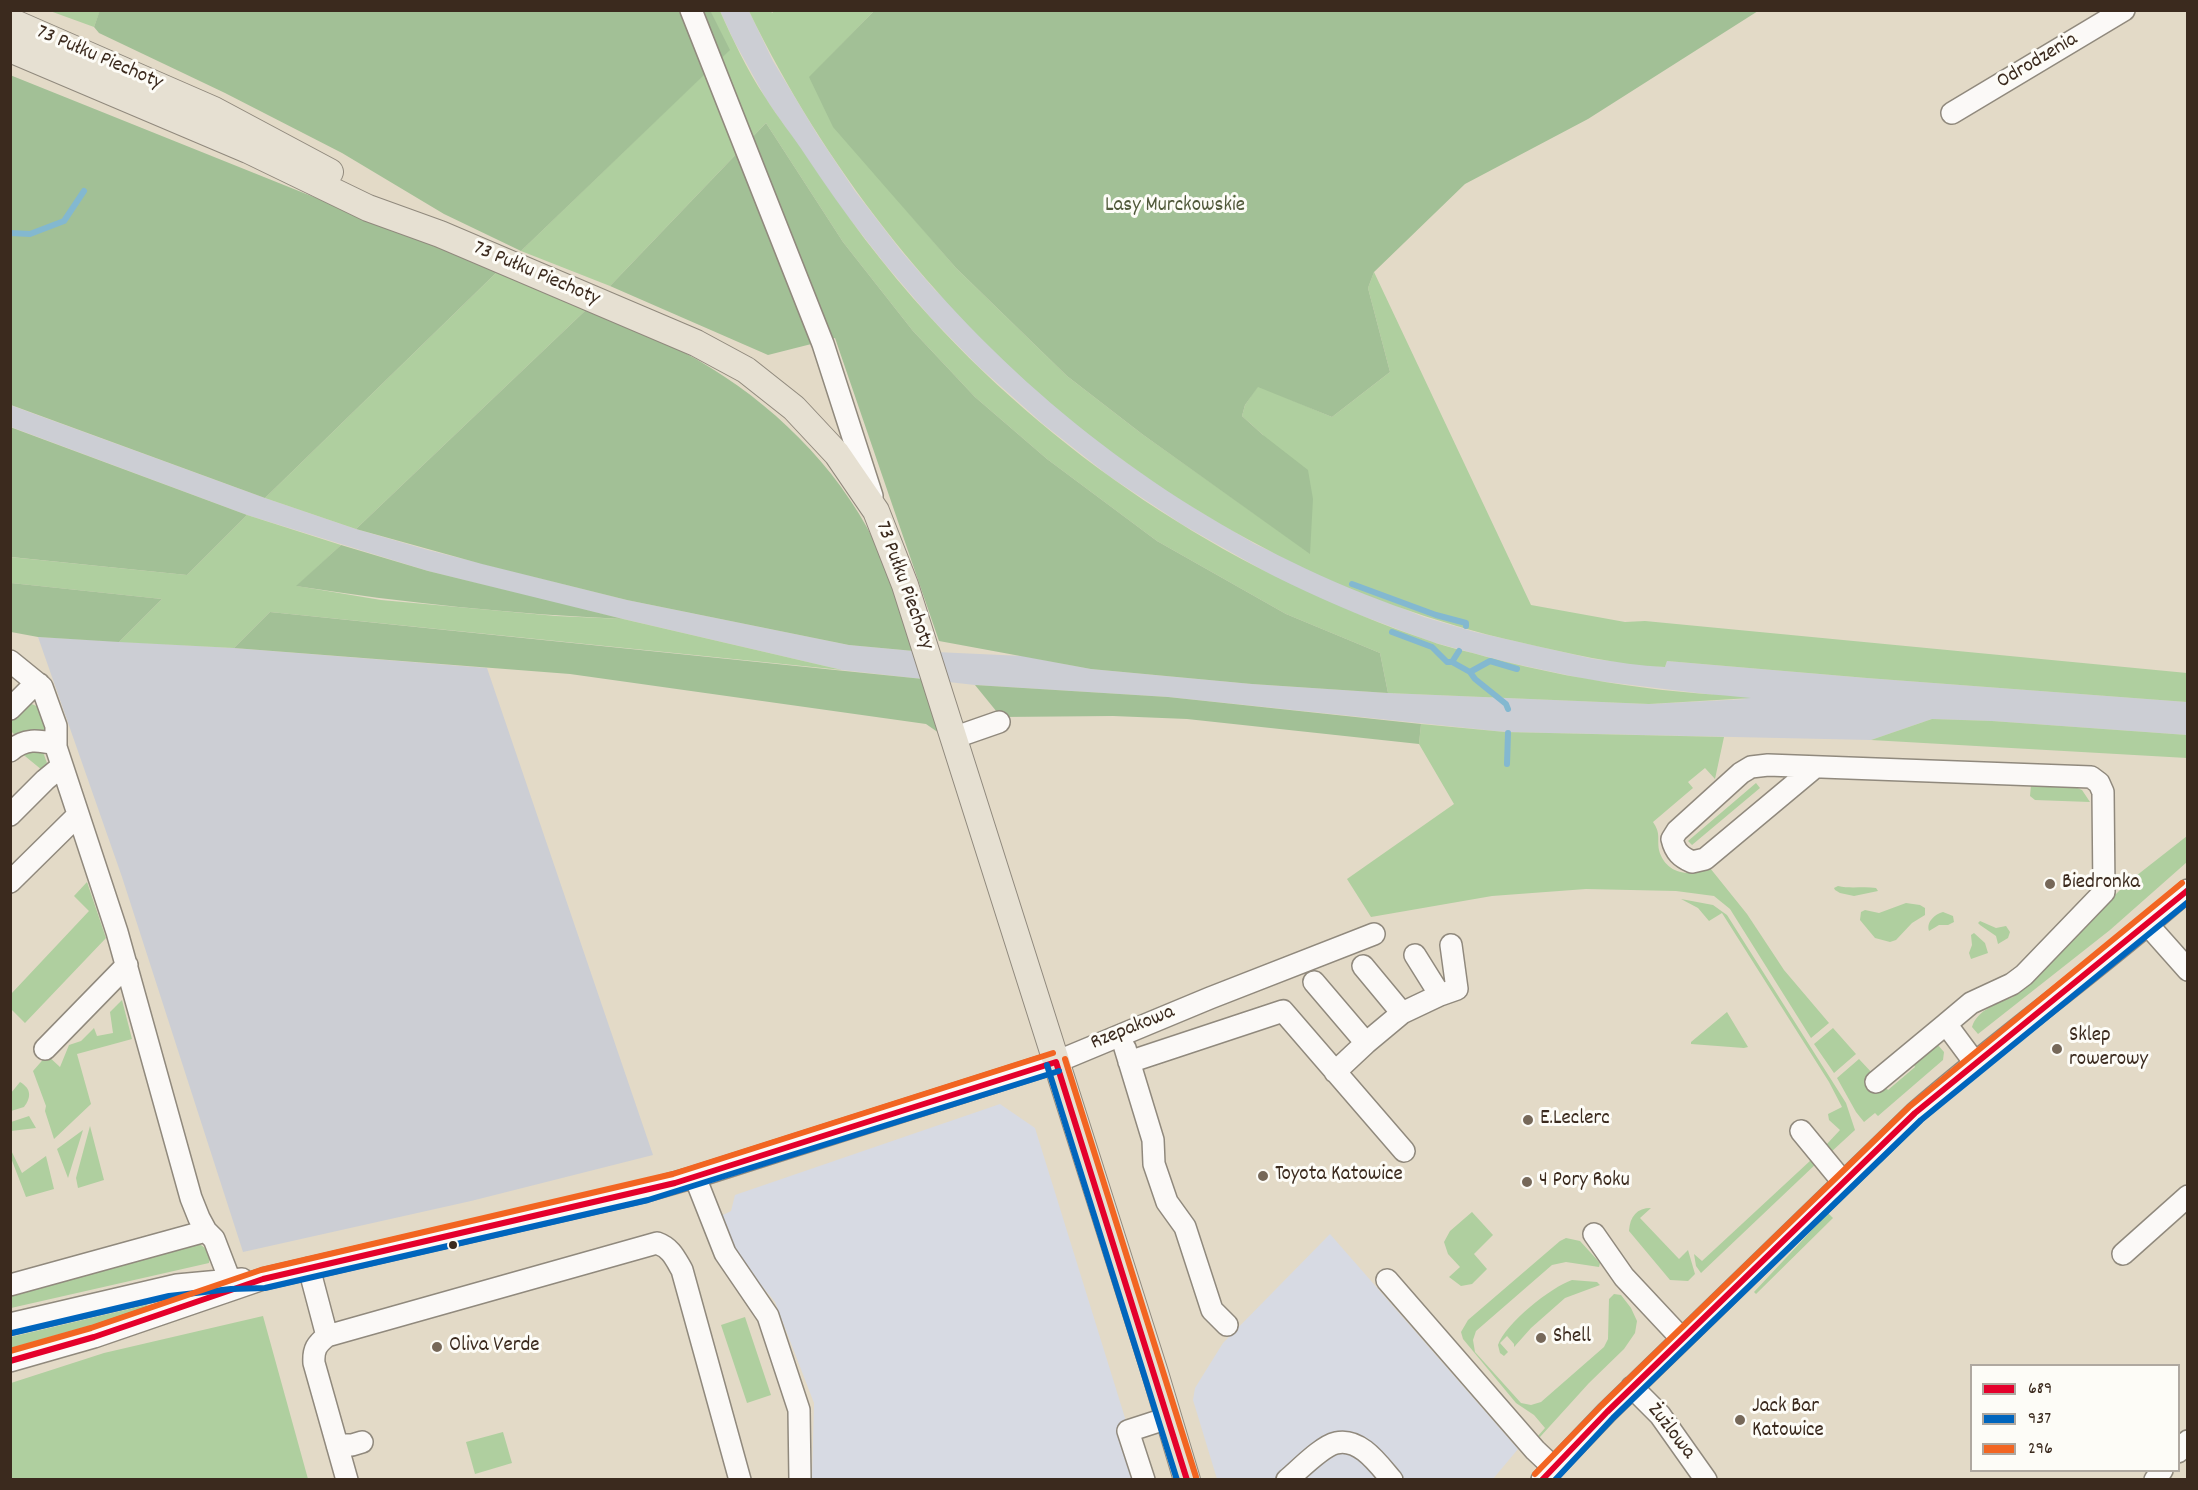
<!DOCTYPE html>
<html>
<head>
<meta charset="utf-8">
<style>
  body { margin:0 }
  #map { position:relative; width:2198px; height:1490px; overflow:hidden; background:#e3dac7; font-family:Dekko,sans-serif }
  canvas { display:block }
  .frame { position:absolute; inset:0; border:12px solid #3b2a1e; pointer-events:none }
  .legend { position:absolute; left:1970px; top:1364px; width:210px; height:108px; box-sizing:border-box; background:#fdfcf7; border:2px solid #afa8a0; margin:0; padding:8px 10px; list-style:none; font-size:18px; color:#3b2a1e }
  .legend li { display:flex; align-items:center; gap:12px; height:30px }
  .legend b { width:30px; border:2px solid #afa8a0 }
</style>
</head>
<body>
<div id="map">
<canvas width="2198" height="1490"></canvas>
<div class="frame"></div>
<ul class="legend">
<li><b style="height:8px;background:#e4002b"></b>689</li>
<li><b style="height:8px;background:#0065bd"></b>937</li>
<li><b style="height:8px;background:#f26522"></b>296</li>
</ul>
</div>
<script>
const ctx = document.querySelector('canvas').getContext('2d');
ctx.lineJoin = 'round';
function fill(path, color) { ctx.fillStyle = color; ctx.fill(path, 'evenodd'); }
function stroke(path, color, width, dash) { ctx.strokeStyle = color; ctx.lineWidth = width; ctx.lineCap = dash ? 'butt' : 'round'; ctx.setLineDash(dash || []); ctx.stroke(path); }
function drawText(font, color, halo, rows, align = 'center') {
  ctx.font = font + ' Dekko,sans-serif'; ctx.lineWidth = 6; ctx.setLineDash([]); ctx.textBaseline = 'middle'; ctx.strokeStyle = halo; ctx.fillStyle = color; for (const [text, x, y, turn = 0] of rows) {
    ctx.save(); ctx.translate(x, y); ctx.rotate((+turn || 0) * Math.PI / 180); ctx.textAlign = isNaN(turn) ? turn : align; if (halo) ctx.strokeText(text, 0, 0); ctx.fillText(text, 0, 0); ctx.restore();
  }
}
fill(new Path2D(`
  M1000 1104 1035 1128 1144 1479H812L814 1403 775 1302 728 1245 719 1217 731 1211 735 1195Z
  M1330 1234 1518 1449 1493 1479H1217L1193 1400 1195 1388 1223 1343Z`), '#d7dae3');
fill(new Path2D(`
  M720 11H749L773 61 817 134 855 191 902 252 935 290 1123 460 1193 507 1255 544 1344 585 1424 617 1475 632 1594 659 1665 667 1667 661 1867 678 2187 702V735L1992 721 1932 719 1871 740 1505 732 1168 697 975 685 842 670 559 604 428 571 247 515 11 427 10 405 265 498 356 529 428 550 627 600 849 645 914 651 1023 656 1091 669 1252 684 1388 693 1649 704 1747 699 1590 680 1506 662 1432 642 1333 605 1280 580 1183 525 1109 476 1043 424 978 366 931 318 885 264 838 204 766 99 734 41Z
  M38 637 234 648 487 668 653 1155 471 1201 243 1252 122 877Z`), '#ccced4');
fill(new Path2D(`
  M775 10 874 11 810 77 902 205 956 268 1067 376 1142 434 1310 553 1263 435 1242 416 1245 405 1258 386 1332 417 1390 372 1368 288 1374 272 1531 605 1625 622 1645 621 2187 673V702L1867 678 1667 661 1665 667C1616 665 1568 653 1519 642 1182 566 898 319 749 11H771L772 13Z
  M50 11H100L94 27Z
  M710 11H720C733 40 747 70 765 97 778 118 793 136 806 156 844 213 884 267 930 317 1065 465 1241 577 1430 641 1448 648 1468 651 1487 657 1539 671 1593 681 1647 688 1682 693 1716 694 1751 698L1649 704 1388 693 1380 653 1286 614 1157 541 1047 459 975 397 913 331 843 242 766 123 610 286 521 251 729 50Z
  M498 271 588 308 356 529 265 498Z
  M247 515 341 545 297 586 381 600 556 616 623 619 842 670 270 612 234 648 119 642 162 599 11 583 10 557 187 575Z
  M29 703 39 707 46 729 44 732 16 736 11 731V719L24 705Z
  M1932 719 1992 721 2187 735V758L1871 740Z
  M1421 724 1505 732 1724 737 1715 779 1705 768 1688 782 1693 788 1653 822C1661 834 1657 837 1659 850 1665 874 1691 878 1710 868L1747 914 1784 970 1829 1023 1811 1038 1730 909 1714 896 1676 891 1586 889 1492 896 1371 917 1347 879 1454 804 1419 744Z
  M27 748 43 752 47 763 42 770 20 752Z
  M1756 783 1760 788 1692 845 1688 841Z
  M2031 785 2075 787 2082 790 2090 802 2035 800 2030 796Z
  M2187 836V862L2110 930 1978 1034 1972 1027C1977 1010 1998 1003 2013 997L2127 883Z
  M87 882 106 938 25 1023 11 1009V994L89 911 74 896Z
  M1838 886C1851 889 1864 886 1876 888L1878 891 1854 896 1840 893 1835 890 1834 888Z
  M1681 899 1713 905 1727 915 1846 1103 1855 1130 1830 1153 1826 1145 1840 1130 1829 1120 1828 1114 1842 1107 1829 1082 1722 913 1709 921 1698 908Z
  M1906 903 1920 905 1925 908V915L1912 923 1896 940 1890 942 1875 938 1860 920 1861 912 1865 910 1879 913Z
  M1943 912 1953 916 1954 922 1948 925H1939L1929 931C1926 922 1935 914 1943 912Z
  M1980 921 1996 928 2006 926 2010 932 2008 938 1998 944 1996 936 1980 925 1978 923Z
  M1974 933 1985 943 1988 953 1971 959 1969 953 1972 945 1971 935Z
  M122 1000 132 1039 77 1054 91 1104 54 1139 45 1111 46 1106 33 1071 47 1055 60 1067 69 1045 81 1041 94 1028 97 1036 113 1033 110 1012Z
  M1727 1012 1748 1047 1744 1048 1691 1044V1042Z
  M1833 1028 1856 1054 1834 1073 1814 1044Z
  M1937 1044 1944 1052 1943 1060 1878 1116 1875 1113 1864 1122 1856 1112 1837 1078 1859 1059 1888 1090 1915 1067 1913 1063Z
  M20 1082C32 1089 31 1098 24 1107L11 1111V1093Z
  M29 1116 36 1128 11 1131V1122Z
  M90 1126 104 1180 78 1188 76 1178Z
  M83 1130 68 1178 57 1149Z
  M10 1148 22 1173 46 1156 54 1189 26 1197 11 1158Z
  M1811 1160 1818 1162 1701 1273 1696 1266 1694 1254 1702 1261Z
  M1651 1208 1640 1218 1679 1259 1688 1250 1695 1274 1688 1281 1670 1280 1629 1231C1630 1216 1637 1208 1651 1208Z
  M1472 1212 1493 1235 1474 1254 1487 1269 1472 1284 1461 1286 1449 1277 1460 1267 1448 1254 1444 1242 1450 1231Z
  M1828 1213 1833 1218 1756 1294 1754 1292Z
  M1566 1238 1580 1241 1600 1263 1599 1267 1566 1262 1552 1265 1476 1331 1473 1340 1475 1352 1521 1403 1531 1405 1541 1402 1604 1347 1608 1339 1609 1299 1614 1294 1621 1295 1631 1308 1637 1321 1635 1333 1624 1349 1589 1383 1540 1437 1538 1436 1545 1428 1534 1415 1516 1403 1463 1339 1461 1332 1468 1320 1560 1241Z
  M195 1242C204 1246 211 1251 209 1263L11 1308V1293Z
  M1572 1280 1597 1282 1600 1285 1565 1298 1531 1328 1515 1346 1514 1347V1344L1507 1336 1500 1343 1508 1352 1504 1356 1500 1353 1498 1345C1505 1324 1551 1287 1572 1280Z
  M146 1305 149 1307 130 1314 11 1348V1337Z
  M263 1316 308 1479H11V1383L104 1353Z
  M745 1317 771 1395 747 1403 721 1325Z
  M503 1432 512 1463 475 1474 466 1442Z`), '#afcf9f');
fill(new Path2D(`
  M100 10H710L730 50 521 251 444 214 342 153 225 93 99 33 94 27Z
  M874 11V10L1758 11 1588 119 1465 184 1374 272 1368 288 1390 372 1332 417 1258 387 1245 405 1242 416 1263 435 1308 470 1313 499 1310 554 1142 434 1067 376 956 268 833 127 809 77Z
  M10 75 498 271 265 498 11 405Z
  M766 123 843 242 913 331 975 397 1047 459 1157 541 1286 614 1380 653 1388 693 1252 684 1091 669 939 641 835 338 768 355 610 286Z
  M588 308C629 327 673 344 711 368 784 413 846 478 881 555 895 586 904 619 914 651L849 645 627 600 482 564 356 529Z
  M10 427 247 515 187 575 11 557Z
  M341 545 428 571 623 619C513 614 404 603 296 586Z
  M10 583H11L162 599 119 642 38 637 11 632Z
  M270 612 923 679 939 733 926 724 570 674 234 648Z
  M975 685 1168 697 1421 724 1419 744 1187 719 1113 716 1001 717Z`), '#a2c096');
stroke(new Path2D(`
  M10 233 30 234 64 221 84 191
  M1352 584 1436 615 1466 623V626
  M1392 632 1432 647 1447 662H1452L1470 672 1475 679 1506 704 1508 709
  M1452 662 1459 651
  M1470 672 1490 661 1517 669
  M1507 764 1508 733`), '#83b8d0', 6);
const minor = new Path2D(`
  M691 10 823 344 872 496
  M1952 113 2124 10
  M10 661 42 687 56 726V747L117 932 191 1198 199 1218 206 1231 214 1239 229 1278
  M10 709 29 690 39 684
  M953 738 999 722
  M10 751C25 738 38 740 55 744
  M1814 768 1705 859 1692 862C1681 857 1675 852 1672 839L1677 831 1741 773 1751 767 1768 765 2091 777 2099 783 2103 792 2104 892 2024 975 2012 984 1971 1003 1946 1024
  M10 815 45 780 62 766
  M10 882 78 815
  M2148 925 2188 970
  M1363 966 1402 1013 1366 1043
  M1314 982 1366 1043 1335 1072
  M1440 995 1457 989 1451 945
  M1402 1013 1440 995 1415 955
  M1125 1048 1153 1140 1154 1164 1167 1202 1185 1227 1212 1310 1227 1325
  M45 1049 127 965
  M1129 1062 1283 1011 1404 1151
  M1876 1082 1946 1024 1975 1063
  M1801 1131 1843 1182
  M695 1177 725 1253 768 1316 799 1410 800 1480
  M1594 1234 1624 1277 1682 1339
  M2123 1254 2188 1196
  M309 1268 327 1336
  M1387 1280 1535 1450 1553 1467
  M10 1285 206 1231
  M10 1324 177 1285 242 1279
  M10 1361 94 1337 263 1279 646 1191 695 1177 1056 1062 1210 998 1374 934
  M1632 1387 1660 1415 1706 1480
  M337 1445H352L362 1442
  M2178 1452 2188 1441
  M347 1480 314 1363C313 1349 317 1344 327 1336L657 1243C671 1248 675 1258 682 1270L740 1480
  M1144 1480 1128 1431 1168 1418
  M1287 1480C1299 1470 1322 1446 1336 1443 1360 1437 1379 1465 1392 1480
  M1542 1480 1607 1412 1915 1113C2003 1036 2100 968 2188 890
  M2155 1480 2162 1470`);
const major = new Path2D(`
  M10 21 214 110 330 172
  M10 49 248 150 368 208 440 234 696 343 746 370 794 408 837 454 876 511 905 585 1155 1373 1187 1480`);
stroke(minor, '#90897d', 24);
stroke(major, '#90897d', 28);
stroke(minor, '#fbf9f7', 21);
stroke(major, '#e6e0d2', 26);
stroke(new Path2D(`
  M1056 1062 1187 1480
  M10 1361 94 1337 263 1279 675 1183 1056 1062
  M1542 1480 1607 1412 1915 1113 2188 890`), '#e4002b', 6);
stroke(new Path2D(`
  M1047 1065 1177 1480
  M12 1333 169 1296 231 1289 265 1288 648 1200 1059 1071
  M1555 1480 1613 1418 1921 1120 2188 902`), '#0065bd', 6);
stroke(new Path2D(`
  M1065 1059 1196 1477
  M10 1351 91 1328 261 1270 673 1174 1053 1053
  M1535 1474 1601 1406 1909 1107 2182 883`), '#f26522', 6);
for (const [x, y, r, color] of [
  [2050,884,6,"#766859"],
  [2057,1049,6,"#766859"],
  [1528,1120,6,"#766859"],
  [1263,1176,6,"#766859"],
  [1527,1182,6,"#766859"],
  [453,1245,5,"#3b2a1e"],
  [1541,1338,6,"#766859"],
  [437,1347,6,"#766859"],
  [1740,1420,6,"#766859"]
]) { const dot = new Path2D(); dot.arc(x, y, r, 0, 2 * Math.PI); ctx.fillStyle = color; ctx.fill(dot); stroke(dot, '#fdfcf7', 2); }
drawText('21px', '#3b2a1e', '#fdfcf7', [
  ["73 Pułku Piechoty",99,59,23],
  ["Odrodzenia",2038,62,-31],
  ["73 Pułku Piechoty",536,275,23],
  ["73 Pułku Piechoty",903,586,70],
  ["Rzepakowa",1133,1029,-22],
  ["Żużlowa",1670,1432,52]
]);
drawText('21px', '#51593b', '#fdfcf7', [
  ["Lasy Murckowskie",1175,207]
]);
drawText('21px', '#3b2a1e', '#fdfcf7', [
  ["Biedronka",2062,884],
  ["Sklep",2069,1037],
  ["rowerowy",2069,1061],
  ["E.Leclerc",1540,1120],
  ["Toyota Katowice",1275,1176],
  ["4 Pory Roku",1539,1182],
  ["Shell",1553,1338],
  ["Oliva Verde",449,1347],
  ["Jack Bar",1752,1408],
  ["Katowice",1752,1432]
], 'left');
</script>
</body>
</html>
